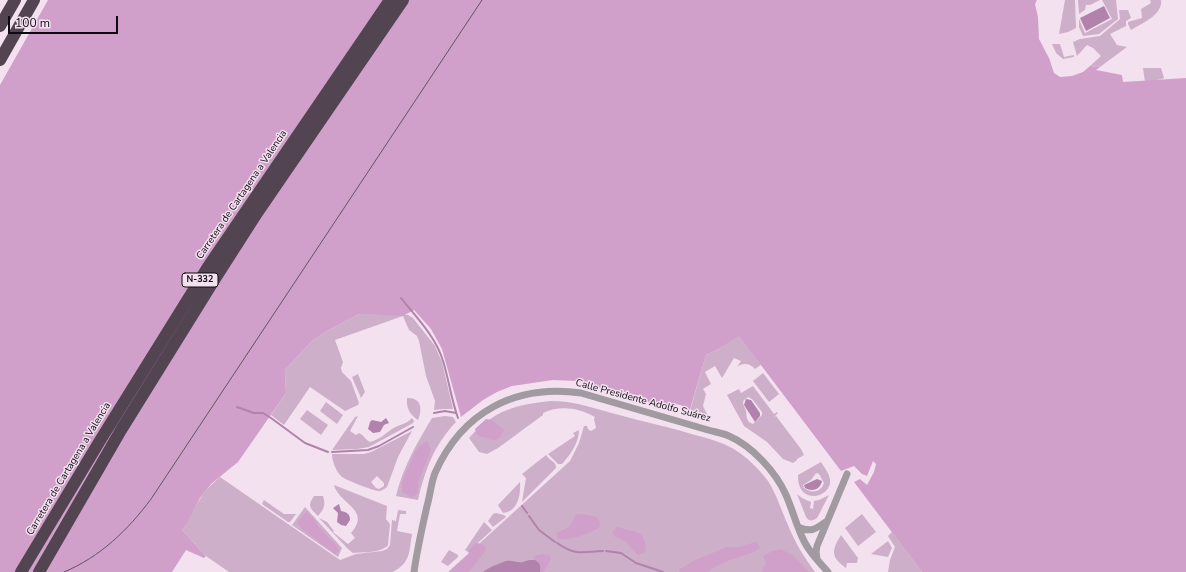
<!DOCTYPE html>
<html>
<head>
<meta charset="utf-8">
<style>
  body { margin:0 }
  #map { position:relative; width:1186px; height:572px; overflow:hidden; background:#f3e1f0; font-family:"Nunito Sans",sans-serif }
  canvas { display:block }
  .scale { position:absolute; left:8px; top:16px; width:110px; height:18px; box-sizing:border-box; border:2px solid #0f0a0f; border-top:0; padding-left:5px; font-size:12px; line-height:14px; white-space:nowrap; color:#0f0a0f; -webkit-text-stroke:3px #f3e1f0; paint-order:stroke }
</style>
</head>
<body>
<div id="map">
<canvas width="1186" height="572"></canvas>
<div class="scale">100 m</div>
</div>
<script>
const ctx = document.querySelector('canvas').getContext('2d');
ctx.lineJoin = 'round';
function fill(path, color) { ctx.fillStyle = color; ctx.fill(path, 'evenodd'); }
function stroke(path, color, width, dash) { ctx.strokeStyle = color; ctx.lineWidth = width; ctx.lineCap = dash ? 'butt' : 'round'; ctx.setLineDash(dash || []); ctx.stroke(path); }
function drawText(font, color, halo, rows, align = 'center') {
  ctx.font = font + ' "Nunito Sans",sans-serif'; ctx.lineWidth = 3; ctx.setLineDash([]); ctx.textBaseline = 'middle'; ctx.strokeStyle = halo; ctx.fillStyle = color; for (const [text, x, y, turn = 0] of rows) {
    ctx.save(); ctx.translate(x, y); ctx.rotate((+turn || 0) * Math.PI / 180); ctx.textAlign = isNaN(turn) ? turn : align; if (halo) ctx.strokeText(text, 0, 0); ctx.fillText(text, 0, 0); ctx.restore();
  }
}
fill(new Path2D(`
  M1065 0H1075L1076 28 1068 32 1059 34Z
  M1078 0H1100L1090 5H1086L1085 10 1079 14Z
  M1102 0H1116L1118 19 1099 34 1083 36 1079 27V19L1085 33 1112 19Z
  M1150 0H1161C1163 15 1142 23 1131 30L1128 24V22L1142 18 1141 9 1151 3Z
  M1119 10H1128L1131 18 1126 21V26L1110 34 1117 45 1127 47 1100 67 1090 66 1101 56 1093 48 1087 45 1077 56 1073 42 1080 39 1100 36 1120 19Z
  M1052 44H1060L1064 57 1074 55V57L1063 59 1056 53Z
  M1143 68H1161L1164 78 1162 79 1145 82Z
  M359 314 408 315 413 318 435 346 442 362 453 409H443L434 410 435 401 426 376 419 341 417 336 409 330 403 316 335 340 343 362 341 368 342 372 351 381 359 403 358 405 345 411 310 387 284 425 271 415 286 393 285 370 312 341 327 331Z
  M739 335 761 365 755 369C750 364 744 362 737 367L741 361 734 358 722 378 715 366 705 372 711 384 703 389 706 394 703 406 709 418V421L701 420 702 415 697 414V416L689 414 706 355 717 350Z
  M763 373 779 394 769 402 753 381Z
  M358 374 365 392 361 398 352 377Z
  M753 386 774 414 777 412 778 413 774 417 776 416 801 449 804 455 797 459V460L793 463 783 459 767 442 744 426 727 395 739 389 741 393ZM748 397 752 399 762 412V415L753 424C746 422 747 417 746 411 745 407 743 406 743 401Z
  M407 398C421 397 423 409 418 420 410 415 406 408 407 398Z
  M551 401C575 401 596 409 619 415 644 422 670 427 695 435 708 438 721 442 732 448 746 456 758 468 768 481 777 495 781 510 788 525 795 543 804 557 815 572H448L570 461 579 443 584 426H587L588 429 591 431 596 428 594 419 595 417C578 408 561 405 543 413V415L498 448 487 454 479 452 469 438C495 410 514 405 551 401Z
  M326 402 343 415 337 424 320 411Z
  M307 410 328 425 321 435 300 419Z
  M358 416 350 431 356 435 359 433C364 435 365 440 370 442 379 440 385 434 392 429 399 424 406 425 412 418L414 421 413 423 369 447 357 449 332 450 355 417Z
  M445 416 453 417 456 422C434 445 425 470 418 500L396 496C403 467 417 443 432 418Z
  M579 430C579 443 570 455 562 464H558L548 454 575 436 573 433Z
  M412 431 398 457 387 487C384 489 382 491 378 491 372 490 348 481 342 477 336 472 332 461 332 454H364L371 452ZM377 476 384 483V486L379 489 376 488 371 482Z
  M546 455C550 461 556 461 556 468L522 502 526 478 522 474Z
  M821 462C824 467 829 473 830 479 832 496 806 503 800 487 798 483 798 479 798 475ZM816 473 819 474 824 483C821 492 812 494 804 488L803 485 811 480Z
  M220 477 340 560 356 554 382 551 387 549 390 545 392 520 396 521 398 510 406 511V514H400L397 531 412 534C409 552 411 562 393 572H229L206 556 182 530C189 520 193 509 200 499 205 490 212 484 220 477Z
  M520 482C521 494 518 512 503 513L498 505Z
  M334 485 387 506 386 519 390 524 388 545C382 553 363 552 353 553L348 549 319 518 327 522 334 531 333 532 348 544 355 538 351 533C372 510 339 504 334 485Z
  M797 494 802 498 811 502 810 508 813 509 814 501 819 500 829 495 817 518C813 521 809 522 806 517Z
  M314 496H323C326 505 324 509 318 516 310 508 307 506 314 496Z
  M264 500 284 514H296L290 522H288L262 504Z
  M305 507 342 548 338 557 292 525Z
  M496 513 504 515 506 517 493 527 488 521 493 514Z
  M862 514 876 532 858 546 845 528Z
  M484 522 492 530 468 552 465 550Z
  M892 532 922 572H888L890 560 895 547 888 536Z
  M841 535 858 558 857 563H847L846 568C831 557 831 551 841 535Z
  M888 541 892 548 888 557 871 554Z
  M449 550 458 555V557L448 566 441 562Z`), '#ceafc9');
fill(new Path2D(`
  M48 0H1037L1035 4 1038 17 1039 39 1049 58 1054 73 1060 77 1072 76 1083 72 1090 66 1100 67 1096 70 1122 75 1123 82 1186 78V572H922L854 482 860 479 867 485 874 472 876 464 873 461 867 476 862 474 854 466 841 471 739 336 717 350 706 355 688 416 684 415 687 407 676 404 673 411 637 398 576 381 553 380 512 386 497 392 483 400 461 417 442 349 431 329 414 310 403 316 359 314 327 331 312 341 285 370 286 393 238 462 211 484 200 498 187 523 182 530 206 556 204 558 186 550 172 572H0V85Z
  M486 419 492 420 504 430C500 440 496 442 486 438 480 436 476 437 475 429Z
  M427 441 431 450 418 483V494L411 497 402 492C401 479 404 477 409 466 414 453 415 448 427 441Z
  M306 512 308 513 315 520 318 526 338 547 339 551 335 554 302 529 297 523Z
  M582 514 597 517 600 522 599 528C585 535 573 540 558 539L556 533C567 529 572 526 575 515Z
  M617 527C621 527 623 529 627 530 643 532 645 536 646 552L638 555C629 547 627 540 615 537L612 532Z
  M756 542 760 548 754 552 730 560 716 566 708 572H679V570L693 561 727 547H739Z
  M477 543 485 545 486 550 469 572H449L469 554 468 551 473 545Z
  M780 549 793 555 809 572H762L766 563 763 556 772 551Z
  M543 554 549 555 551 559 544 572H537L536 564 533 558 536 555Z`), '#d0a0ca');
fill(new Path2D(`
  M1104 6 1110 18 1086 31 1080 18Z
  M746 399 751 400 760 413V416L755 422 744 405Z
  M386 418 389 423 384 425 380 432 373 433 368 429 370 422 372 420 381 422Z
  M817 479 822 481C820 490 812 492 805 488L804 485Z
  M339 504 341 511C347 512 350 514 350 520L346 526 341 525 337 522 338 513 333 508Z
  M529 560H535C540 563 541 566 540 572H483C486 569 502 562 506 561 516 560 517 565 529 560Z`), '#b182ab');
stroke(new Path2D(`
  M401 298C416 317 436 337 443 361 449 380 451 399 458 418
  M237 407 254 413H263L271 418 305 443 328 452
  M434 413 445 411 456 413
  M332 452 368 450 379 446 413 427
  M522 506 527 513
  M529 516 539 530 555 542
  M557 543C576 556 581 552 603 551
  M606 551 621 553 636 563 663 572`), '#b182ab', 2);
stroke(new Path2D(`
  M798 527C811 533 816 529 827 521
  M817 559 816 552 817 546 847 474
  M414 572C417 550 422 528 427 506 430 496 431 483 435 473 462 412 515 384 581 393L708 430C715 432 722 433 729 436 752 446 776 472 786 495 793 511 797 528 805 543 811 554 820 563 828 572`), '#a19aa0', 7);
stroke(new Path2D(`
  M0 26 15 0
  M0 60 34 0
  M21 572 101 439 208 267 390 0
  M39 572 121 430 216 277 257 213 403 0`), '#534451', 12);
stroke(new Path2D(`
  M64 572C100 557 128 530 151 499L482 0`), '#60565f', 1);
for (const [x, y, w] of [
  [200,280,36]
]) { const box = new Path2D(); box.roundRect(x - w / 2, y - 7, w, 14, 3); ctx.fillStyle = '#f3e1f0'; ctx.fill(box); stroke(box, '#0f0a0f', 1); }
drawText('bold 9px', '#0f0a0f', null, [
  ["N-332",200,280]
]);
drawText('10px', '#0f0a0f', '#f3e1f0', [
  ["Carretera de Cartagena a Valencia",242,195,-56],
  ["Calle Presidente Adolfo Suárez",643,401,15],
  ["Carretera de Cartagena a Valencia",69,469,-59]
]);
</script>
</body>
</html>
